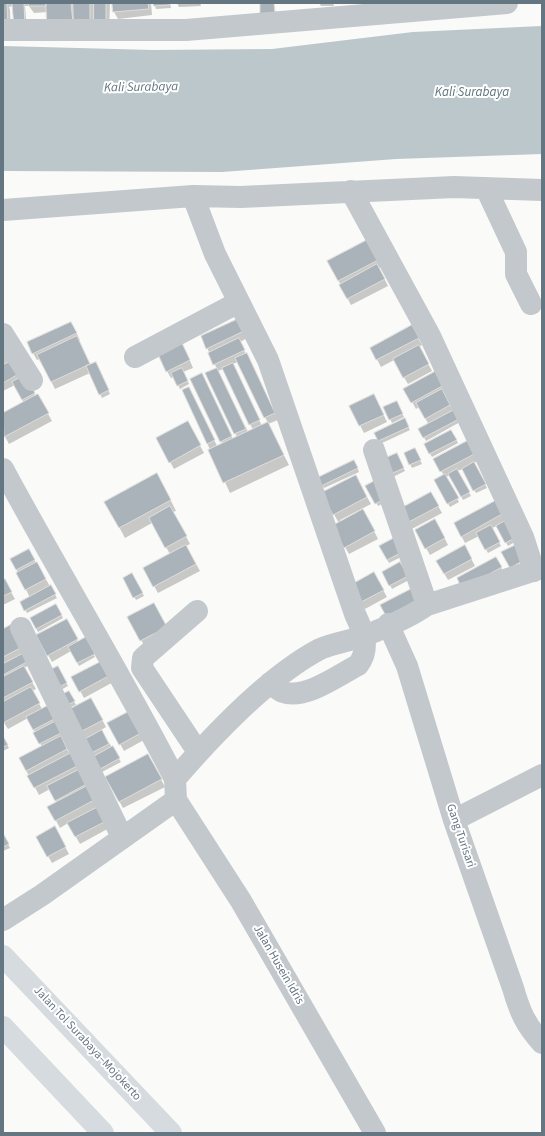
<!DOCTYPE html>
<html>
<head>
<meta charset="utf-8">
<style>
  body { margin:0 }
  #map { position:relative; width:545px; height:1136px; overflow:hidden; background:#fafaf8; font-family:"Source Sans 3",sans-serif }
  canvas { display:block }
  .frame { position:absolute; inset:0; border:4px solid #657683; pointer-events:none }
</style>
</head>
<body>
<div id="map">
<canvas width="545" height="1136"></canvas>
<div class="frame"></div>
</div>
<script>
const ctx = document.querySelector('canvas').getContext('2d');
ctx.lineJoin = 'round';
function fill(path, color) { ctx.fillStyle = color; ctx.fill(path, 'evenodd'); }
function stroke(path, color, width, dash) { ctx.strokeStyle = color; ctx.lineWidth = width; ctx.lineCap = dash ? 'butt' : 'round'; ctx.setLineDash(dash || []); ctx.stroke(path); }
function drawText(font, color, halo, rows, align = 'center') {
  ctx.font = font + ' "Source Sans 3",sans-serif'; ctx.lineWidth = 4; ctx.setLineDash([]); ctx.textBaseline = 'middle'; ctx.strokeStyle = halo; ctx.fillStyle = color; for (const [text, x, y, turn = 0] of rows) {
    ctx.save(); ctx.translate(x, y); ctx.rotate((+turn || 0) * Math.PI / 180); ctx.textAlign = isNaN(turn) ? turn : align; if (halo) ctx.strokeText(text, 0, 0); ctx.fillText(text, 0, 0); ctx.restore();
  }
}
fill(new Path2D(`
  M542 26V154L396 159 222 172 3 171V46L153 50 272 49 413 32Z`), '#bbc7cb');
fill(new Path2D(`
  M3 3H110L109 34 47 12 34 13 29 6H25L27 30 13 6 9 7 10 10 11 32Z
  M113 3H151L152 15 118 19 114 12Z
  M154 3H170L171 8 156 9Z
  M177 3H200L201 6 179 7Z
  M266 3H281H273L275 7 276 19Z
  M319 3H333L334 6H321Z
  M371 239 385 265 379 268 388 286 351 305 329 262Z
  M237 320 247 338 240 342 278 420 268 424 289 465 230 493 183 391 193 395 217 446 222 444 205 381 233 439 237 437 207 374 217 369 202 337ZM238 362 268 423 262 426 232 364ZM223 369 253 430 248 432 218 371Z
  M412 327 422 345 419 347 432 371 408 384 394 360 381 367 371 348Z
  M75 330 80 340 78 341 90 366H97L110 394 102 398 90 373 55 389 40 359 37 360 33 353Z
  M3 345 25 376 36 397 38 396 52 421 9 444 3 433V414L24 403 15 385 3 391Z
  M185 349 193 368 183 372 189 384 180 389 174 377 171 378 167 371Z
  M436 373 447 392 443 394 460 422 426 441 420 430 429 425 419 407 416 409 405 389Z
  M374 395 387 422 364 433 350 406Z
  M398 405 404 417 392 423 384 407Z
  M404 420 410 430 380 444 375 433Z
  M187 422 204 453 174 469 157 438Z
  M451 431 458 443 432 457 425 445Z
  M470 440 481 459 474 463 487 488 476 493 463 469 457 471 471 496 463 500 450 475 446 477 459 502 450 507 435 480 444 476 435 459Z
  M416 452 422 464 412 468 405 454Z
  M398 457 405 471 391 478Z
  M356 464 359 472 324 488 318 478Z
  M359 483 371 504 340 520 341 522 367 517 378 539 349 554 333 526 339 523 322 494Z
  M163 485 176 511 173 512 190 544 186 546 200 571 158 593 144 568 170 554 152 523 125 538 106 502Z
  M367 486 391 499 378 506Z
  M431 493 442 513 408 531 397 511Z
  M495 502 520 539 508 546 497 526 492 528 501 546 488 553 479 536 465 543 455 524Z
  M439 527 448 545 430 555 426 548Z
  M380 546 407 554 389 563Z
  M465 547 475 566 448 580 437 561Z
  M29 551 57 598 27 613 21 602 30 598 12 560Z
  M496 558 505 575 467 595Z
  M400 563 409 580 392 589 383 572Z
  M132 574 144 596 136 600 124 578Z
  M374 574 387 597 365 609 352 585Z
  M4 580 15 599 3 605V581Z
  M56 605 63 618 38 632 31 619Z
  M129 618 170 634 145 647Z
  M66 620 78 642 85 639 95 657 79 666 71 651 52 662 37 635Z
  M3 630 33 663 24 668 36 689 32 691 42 709 53 704 67 733 60 737 111 827 80 844 68 823 60 828 49 808 57 803 50 789 39 795 20 759 42 747 28 718 8 729 3 721Z
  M106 660 117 680 84 698 73 678Z
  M58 668 68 686 59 691Z
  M69 692 76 705 69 708Z
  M91 699 106 727 101 730 121 762 102 772 70 710Z
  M129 713 144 740 124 751 109 724Z
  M3 738 9 748 3 751Z
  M152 762 165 787 123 808 106 777Z
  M58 834 69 854 52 863 37 837Z
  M3 835 10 848 3 851Z`), '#0003');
const building = new Path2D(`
  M3 3H7L8 25H3Z
  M24 3 25 27H14L12 4Z
  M28 3H46V6H29Z
  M46 3H71L73 23 47 24Z
  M73 3H90V29H74Z
  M94 3H106V27H94Z
  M112 3H148L149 9 113 12Z
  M153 3H169V5L154 6Z
  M274 3 275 16 260 17V4Z
  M371 238 382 258 338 281 327 261Z
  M377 264 385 279 347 299 339 285Z
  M238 319 244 331 206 349 201 336Z
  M71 322 77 333 32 354 27 342Z
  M412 325 419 338 376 360 370 348Z
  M77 336 90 364 51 382 37 355Z
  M239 338 245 350 213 365 208 353Z
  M181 341 190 360 166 372 157 352Z
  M419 345 429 364 403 378 393 359Z
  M247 353 275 413 264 418 235 358Z
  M15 359 22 372 3 383V365Z
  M96 362 109 390 99 395 86 366Z
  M233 363 260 420 249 425 222 368Z
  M182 368 188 381 177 386 171 373Z
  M217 368 246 429 234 434 205 373Z
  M436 371 444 385 411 403 403 389Z
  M202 373 232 436 220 442 190 379Z
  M25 375 35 393 22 400 12 382Z
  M189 387 215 440 207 444 182 390Z
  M442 389 450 405 425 419 416 403Z
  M38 394 49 413 4 437 3 413Z
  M374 394 384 415 359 426 349 406Z
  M397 401 403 414 389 420 383 407Z
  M454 410 459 419 423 438 418 429Z
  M405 418 409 427 378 441 374 433Z
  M188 421 201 445 169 463 156 438Z
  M268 422 284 455 223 483 208 450Z
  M451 430 457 440 429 454 424 444Z
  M471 439 478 452 440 472 433 459Z
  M415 448 421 460 409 465 404 453Z
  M397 453 404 468 388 475 381 460Z
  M354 460 358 468 321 486 317 478Z
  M474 462 486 484 473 491 462 469Z
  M457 469 470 492 461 497 448 474Z
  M157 473 171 500 119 528 104 502Z
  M445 474 459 498 447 504 434 480Z
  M356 475 367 497 333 515 321 493Z
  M380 478 390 496 375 504 365 486Z
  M431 492 439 506 403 525 396 511Z
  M495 501 502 514 461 537 454 523Z
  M170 506 187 536 165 548 149 518Z
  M363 509 375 531 344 548 332 526Z
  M435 519 445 538 425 549 415 530Z
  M509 519 519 536 505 543 496 526Z
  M491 525 500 542 485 550 476 533Z
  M398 536 406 550 387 560 379 546Z
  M520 543 528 558 510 568 501 552Z
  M186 545 196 564 153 587 143 568Z
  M465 545 472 559 444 574 436 561Z
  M29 549 35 560 16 570 10 559Z
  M496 557 502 567 462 589 457 578Z
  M37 562 46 579 25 590 16 573Z
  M400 562 408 576 389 586 382 572Z
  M374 572 384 590 361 602 351 585Z
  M132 573 143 593 133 598 123 578Z
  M5 579 12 592 3 596V580Z
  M51 585 56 594 24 611 20 602Z
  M417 586 424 599 387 618 380 605Z
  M154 603 167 627 140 641 127 617Z
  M56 604 62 615 36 629 30 618Z
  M67 619 78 639 47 656 36 635Z
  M16 622 28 644 3 657V629Z
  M86 637 95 654 77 663 68 647Z
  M28 651 32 659 3 675V664Z
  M106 659 114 673 79 692 71 677Z
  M24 666 33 682 3 698V677Z
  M58 666 67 683 57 688 48 671Z
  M31 687 40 703 3 723V702Z
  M69 691 75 701 66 706 61 695Z
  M91 698 103 720 80 732 68 710Z
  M53 703 60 716 33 730 26 717Z
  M130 711 141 733 119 745 107 723Z
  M60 719 67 730 39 744 33 733Z
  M102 730 109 744 89 754 82 741Z
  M3 736 8 745 3 747Z
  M61 736 67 749 26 771 19 758Z
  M113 746 120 758 100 769 93 757Z
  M71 753 77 766 34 788 27 776Z
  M148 754 162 779 119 802 105 777Z
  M86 766 94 780 55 801 47 786Z
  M87 786 94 800 55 821 47 807Z
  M100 806 108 820 75 837 67 823Z
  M55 826 66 847 47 857 36 837Z
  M3 833 9 844 3 847Z`);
fill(building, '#aab3b9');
stroke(building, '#dcdcda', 1);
stroke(new Path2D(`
  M3 30H186L507 3
  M486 188 516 252V274L531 304
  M351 191 430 336 523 537 534 571
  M193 196 215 254 268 360 355 614C363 631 371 648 358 665 339 675 305 700 283 692 278 690 274 686 270 683
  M3 210 193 196 241 197 454 187 542 190
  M3 334 32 380
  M135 357 239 302
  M374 450 427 605
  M3 469C59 573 121 674 175 779
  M197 611 143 658 142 668 198 752
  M388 624 407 666 454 820 513 988C520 1012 525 1024 542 1043
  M21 628 122 837
  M176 800 241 901 375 1133
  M454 820 542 775
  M3 920 42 895 176 800 175 779C213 735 269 676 320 649 334 643 350 641 364 636 382 629 412 616 427 605L542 568`), '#c3c8cc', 22);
stroke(new Path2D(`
  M3 956 171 1133
  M3 1027 103 1133`), '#d6dbdf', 22);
drawText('12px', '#657683', '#fff', [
  ["Gang Turisari",460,836,71],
  ["Jalan Husein Idris",278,965,60],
  ["Jalan Tol Surabaya–Mojokerto",87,1044,47]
]);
drawText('italic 13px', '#60757c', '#fff', [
  ["Kali Surabaya",141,88,-1],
  ["Kali Surabaya",472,93]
]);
</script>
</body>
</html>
